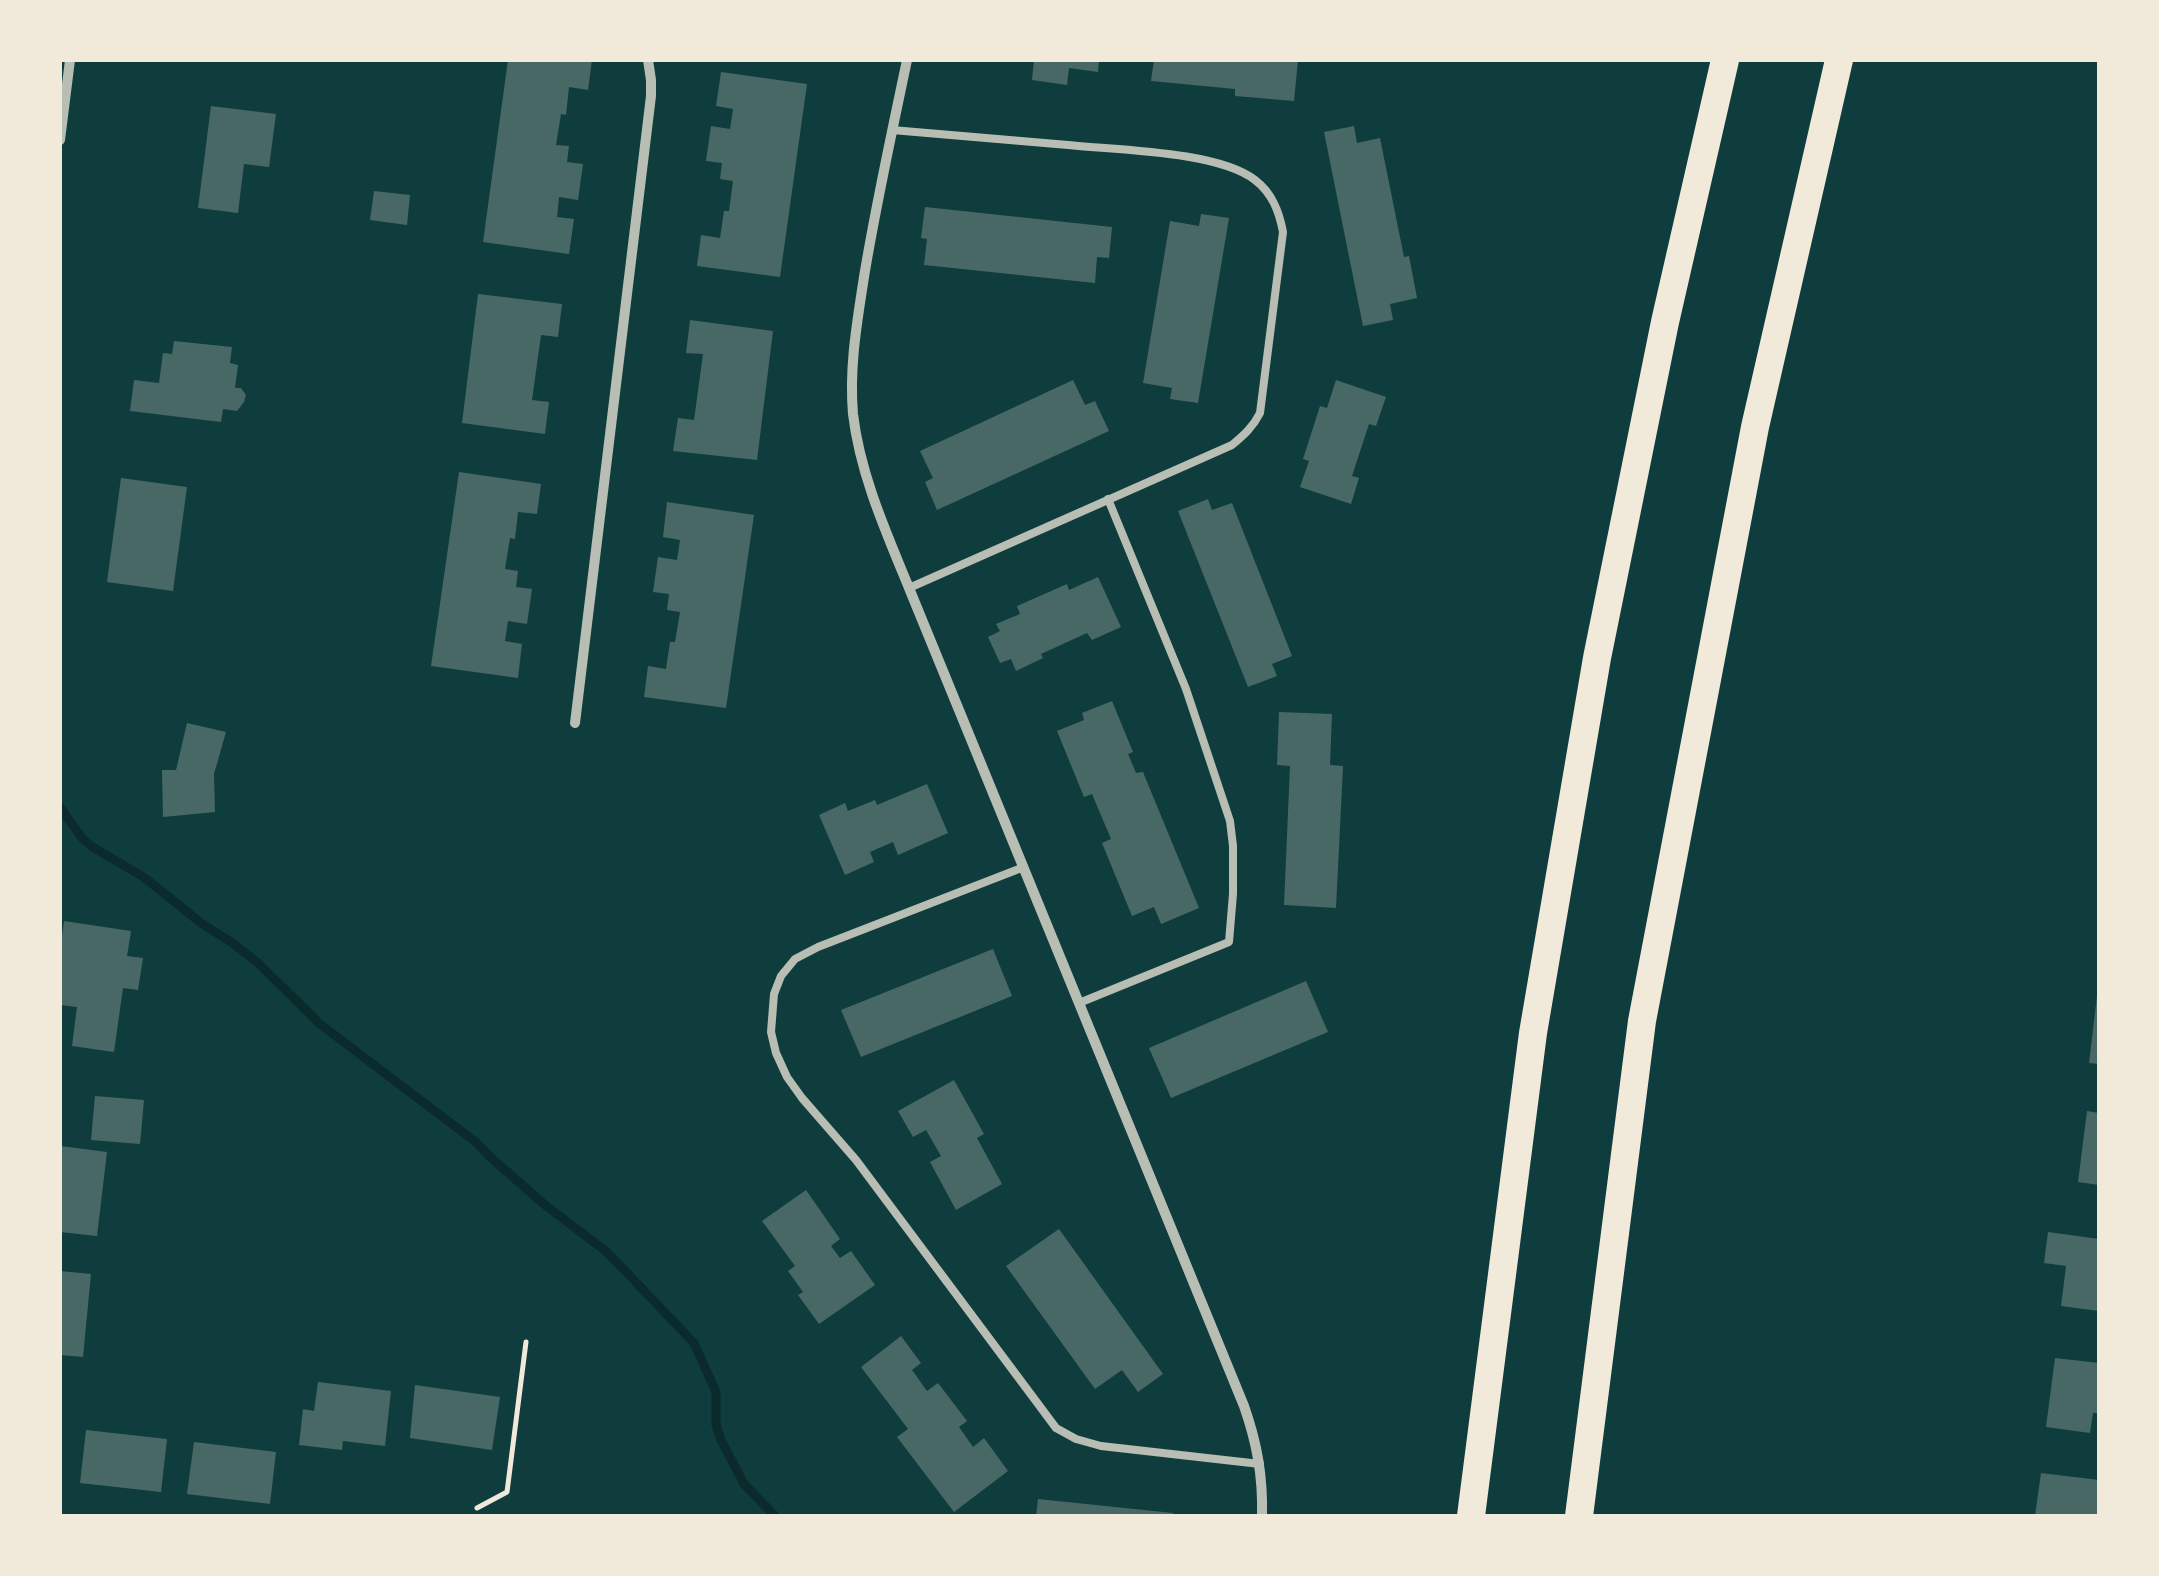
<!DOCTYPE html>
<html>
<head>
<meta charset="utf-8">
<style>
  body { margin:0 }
  #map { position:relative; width:2159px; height:1576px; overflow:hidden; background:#0f3d3e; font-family:"Open Sans",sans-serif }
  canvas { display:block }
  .frame { position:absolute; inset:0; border:62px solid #f1e9da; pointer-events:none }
</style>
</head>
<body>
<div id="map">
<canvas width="2159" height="1576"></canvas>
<div class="frame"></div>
</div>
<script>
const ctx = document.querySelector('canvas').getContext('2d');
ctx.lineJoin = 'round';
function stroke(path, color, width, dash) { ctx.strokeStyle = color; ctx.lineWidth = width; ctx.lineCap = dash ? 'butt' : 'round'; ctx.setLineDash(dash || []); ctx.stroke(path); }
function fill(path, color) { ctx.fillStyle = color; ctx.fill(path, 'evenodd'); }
stroke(new Path2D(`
  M60 807 82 838 91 846 145 878 201 923 234 944 259 964 320 1024 477 1143 488 1155 545 1205 607 1252 694 1343 716 1392V1425L721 1440 744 1484 775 1516`), '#0a2a2b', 9);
fill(new Path2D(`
  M508 60H592L588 90 569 87 566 115 561 114 556 145 569 146 567 162 583 164 578 200 559 197 557 217 574 219 569 254 483 242Z
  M1034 60H1099L1098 72 1069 68 1067 85 1032 80Z
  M1154 60H1298L1294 101 1235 96V89L1151 81Z
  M721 72 807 84 780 277 697 266 701 235 720 238 724 211H729L733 181 720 179 722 163 706 161 711 126 730 129 733 109 716 106Z
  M211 106 276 114 269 167 244 164 238 213 198 208Z
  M1354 126 1357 143 1380 138 1404 257 1409 256 1417 298 1390 304 1393 320 1363 326 1324 132Z
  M374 191 410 195 407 225 370 220Z
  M925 207 1112 227 1109 258 1097 257 1095 283 924 265 927 239 921 238Z
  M1201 214 1229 218 1198 403 1170 399 1172 388 1143 383 1170 221 1199 226Z
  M478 294 562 304 558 337 541 335 532 400 549 402 545 434 462 423Z
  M690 320 773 331 757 460 673 451 678 418 694 420 703 354 686 353Z
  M174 341 232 347 230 363 238 365 235 388H241L246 395 244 402 237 411 223 409 221 422 130 411 134 380 159 383 163 353 172 354Z
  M1073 380 1085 405 1095 401 1109 431 937 510 925 482 933 478 920 451Z
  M1336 380 1386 397 1376 426 1369 424 1352 476 1359 478 1351 504 1300 487 1309 461 1303 459 1320 406 1327 408Z
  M459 472 541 484 537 514 518 512 515 539 510 538 505 569 518 571 516 587 532 589 527 624 508 621 505 641 522 644 518 678 431 666Z
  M121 478 187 487 173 591 107 582Z
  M1208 499 1212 510 1232 503 1292 656 1272 664 1277 676 1248 687 1178 511Z
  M667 502 754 515 726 708 644 697 648 666 666 669 670 642H675L680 612 667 610 669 594 653 592 658 557 677 560 680 540 663 537Z
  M1098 577 1121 627 1092 640 1087 633 1041 654 1043 658 1016 671 1011 659 1000 663 988 637 1000 631 996 624 1020 614 1017 606 1067 584 1069 590Z
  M1112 701 1133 752 1128 754 1136 773 1143 772 1199 908 1161 924 1154 907 1132 916 1102 843 1111 839 1092 794 1084 797 1057 731 1084 720 1082 713Z
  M1279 712 1332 714 1330 765 1343 766 1336 908 1284 905 1290 766 1277 765Z
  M187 723 226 732 214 774 215 812 163 817 162 770H176Z
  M927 784 948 833 898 855 893 842 870 852 874 862 845 875 819 815 845 803 848 811 875 800 877 805Z
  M64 921 131 931 127 956 143 958 138 990 123 988 114 1052 72 1046 77 1007 60 1005V950Z
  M993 949 1012 996 861 1057 841 1010Z
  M1306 981 1328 1032 1171 1098 1149 1048Z
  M2097 996H2099V1064L2089 1063Z
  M954 1080 984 1134 977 1138 1002 1184 956 1210 930 1162 941 1156 926 1130 913 1137 898 1111Z
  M95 1096 144 1100 140 1144 91 1140Z
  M2087 1111 2099 1113V1185L2078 1182Z
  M60 1146 107 1152 97 1236 60 1232Z
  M806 1190 840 1239 831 1246 840 1258 851 1251 875 1285 819 1324 798 1295 803 1292 788 1271 795 1266 762 1221Z
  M1059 1229 1163 1374 1138 1392 1122 1370 1095 1389 1006 1266Z
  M2048 1232 2099 1239V1311L2061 1306 2066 1266 2044 1263Z
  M60 1271 91 1274 83 1357 60 1355Z
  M901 1336 921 1363 912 1370 927 1391 938 1383 967 1421 959 1427 973 1447 984 1438 1008 1471 954 1512 897 1437 908 1429 861 1367Z
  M2055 1358 2099 1363V1413H2093L2090 1433 2046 1427Z
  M318 1382 391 1391 385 1446 343 1441 342 1450 299 1445 303 1409 314 1411Z
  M415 1385 500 1397 492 1450 410 1438Z
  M86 1430 167 1439 161 1492 80 1483Z
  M194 1442 276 1452 270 1504 187 1494Z
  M2041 1473 2099 1480 2097 1515 2035 1516Z
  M1038 1499 1173 1513V1516H1036Z`), '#486865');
stroke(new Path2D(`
  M477 1508 507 1492 526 1342`), '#f1e9da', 5);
stroke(new Path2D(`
  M892 130C951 135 1009 140 1068 145 1116 150 1218 151 1255 180 1272 193 1279 211 1283 232L1260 413C1253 427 1244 435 1232 445L909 588
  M1024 867 818 947 795 959 781 976 774 994 771 1032 776 1053 787 1077 802 1098 856 1160 1056 1428 1076 1439 1101 1446 1260 1464
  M1079 1003 1229 942 1233 894V846L1230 821 1186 689 1108 499`), '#b8beb3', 8);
stroke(new Path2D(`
  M907 60C892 132 876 204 864 277 857 323 849 367 853 414 860 474 886 532 909 588L1244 1406C1257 1443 1263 1476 1262 1516
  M60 140 70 60
  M575 723 651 96V80L648 60`), '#b8beb3', 10);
stroke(new Path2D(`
  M1471 1516 1533 1033 1597 658 1665 322 1725 60
  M1579 1516 1642 1021 1755 427 1839 60`), '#f1e9da', 28);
</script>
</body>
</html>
